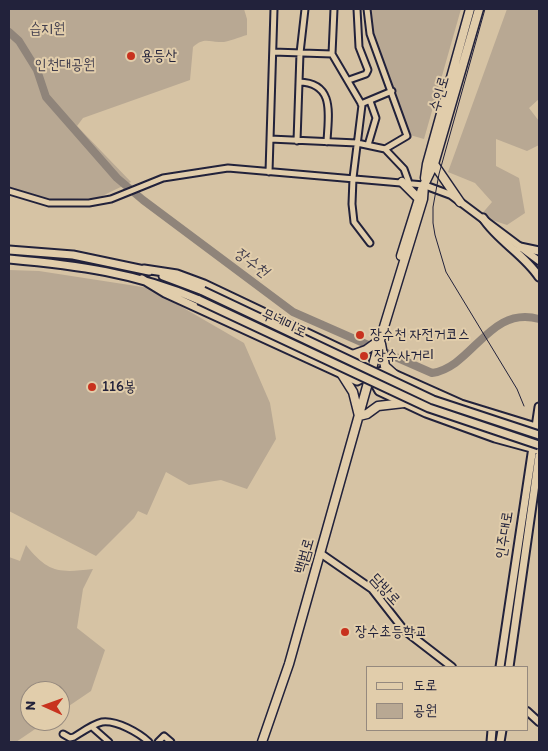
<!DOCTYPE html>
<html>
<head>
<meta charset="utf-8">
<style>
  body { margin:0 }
  #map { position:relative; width:548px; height:751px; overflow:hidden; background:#d6c3a4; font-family:Itim,"Poor Story",sans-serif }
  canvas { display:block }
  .frame { position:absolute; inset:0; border:10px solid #22223b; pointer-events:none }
  .legend { position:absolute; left:366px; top:666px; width:162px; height:65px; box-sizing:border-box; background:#e1cdab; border:1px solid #95897e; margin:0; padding:6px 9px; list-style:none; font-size:15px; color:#22223b }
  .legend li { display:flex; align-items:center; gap:10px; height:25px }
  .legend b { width:25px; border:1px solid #95897e }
  .north { position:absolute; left:20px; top:681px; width:50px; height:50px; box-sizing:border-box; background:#e1cdab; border:1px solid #95897e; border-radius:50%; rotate:272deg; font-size:14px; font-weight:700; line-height:20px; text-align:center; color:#22223b }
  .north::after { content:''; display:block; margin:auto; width:18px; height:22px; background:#c8321e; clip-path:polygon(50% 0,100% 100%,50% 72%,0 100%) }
</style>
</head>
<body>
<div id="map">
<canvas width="548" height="751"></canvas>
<div class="frame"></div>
<ul class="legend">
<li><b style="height:6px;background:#e1cdab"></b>도로</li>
<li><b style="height:14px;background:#b8a893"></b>공원</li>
</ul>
<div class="north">N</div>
</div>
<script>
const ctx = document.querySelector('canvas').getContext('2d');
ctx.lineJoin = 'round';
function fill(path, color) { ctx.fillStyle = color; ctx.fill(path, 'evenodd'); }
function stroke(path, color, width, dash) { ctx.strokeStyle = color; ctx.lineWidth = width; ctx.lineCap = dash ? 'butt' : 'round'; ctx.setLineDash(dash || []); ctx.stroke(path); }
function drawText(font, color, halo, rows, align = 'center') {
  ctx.font = font + ' Itim,"Poor Story",sans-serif'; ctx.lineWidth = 4; ctx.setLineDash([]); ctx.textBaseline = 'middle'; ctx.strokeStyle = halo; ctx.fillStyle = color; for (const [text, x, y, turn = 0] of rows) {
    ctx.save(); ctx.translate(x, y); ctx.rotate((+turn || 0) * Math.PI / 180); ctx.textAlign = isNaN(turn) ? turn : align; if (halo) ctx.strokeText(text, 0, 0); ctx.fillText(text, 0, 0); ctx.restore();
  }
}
fill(new Path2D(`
  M9 9H244L247 19V35C239 37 227 43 219 42 207 41 203 38 193 47L190 80 83 118 77 126 131 182 98 198 44 200 9 188Z
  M369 9H461L424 139 410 135 373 36Z
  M507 9H539V99L529 108 539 121V145L527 151 496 139V166L519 178 525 213 507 225 480 216 492 202 475 183 448 172Z
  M9 270 39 271 149 288 244 343 270 403 276 439 247 489 221 480 189 485 166 472 147 515 138 511 134 518 96 556 9 511Z
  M26 545C48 573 59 573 93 569L83 589 77 628 105 650 91 691 60 712V691H30V721H47L16 742H9V557L20 561Z`), '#b8a893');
stroke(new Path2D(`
  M9 32 19 41 37 70 46 97 117 178 143 200 293 312 432 373C473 367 489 305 539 319`), '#8f847a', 8);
const minor = new Path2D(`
  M334 9 332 54 362 105 353 178 352 204 354 222 370 243
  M273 52 332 54
  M349 80 366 74 368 70 359 47 357 9
  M299 82C336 83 328 116 327 142
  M361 104 392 91
  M270 139 357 143 385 149 407 136 370 34 367 9
  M297 141 300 53 305 9
  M368 145 376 118 370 101
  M385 149 404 169 409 183
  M269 172 274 9
  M9 191 49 203H89L111 199 163 178 228 168 424 185
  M92 727 109 742
  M63 734 70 738 74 737C82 732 93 724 102 722 117 720 139 733 149 742
  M158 742 164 736 171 742`);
const tertiary = new Path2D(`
  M424 185 451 195 539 261
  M320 553 372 589 404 630 452 667
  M527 711 539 722`);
const secondary = new Path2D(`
  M483 218C498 241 524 254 539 277
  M520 247 539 251
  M9 250 73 255 149 271
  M9 259C75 265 138 273 199 300
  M144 269 177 274 204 284 364 360 370 375 385 370 461 404 539 428
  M163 276 203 291
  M142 279 165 293 357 381 370 375 379 391 426 413 495 438 539 450
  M500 667 539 407
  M509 667 539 456
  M491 742 492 730
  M500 742 502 730`);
const primary = new Path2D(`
  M434 164 460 202
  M425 178 427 164 470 9
  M402 182 418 198
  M401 256 422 189
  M381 344 385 366 395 375
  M352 355 366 350 380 340
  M341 373 353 392 359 416 367 414 378 406 404 403
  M262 742 289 664 380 340 423 199 424 185 434 164 479 9`);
stroke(minor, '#22223b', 9);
stroke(tertiary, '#22223b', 10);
stroke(secondary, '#22223b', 11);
stroke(primary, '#22223b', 11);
stroke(minor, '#e1cdab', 5);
stroke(tertiary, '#e1cdab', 6);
stroke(secondary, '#e1cdab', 7);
stroke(primary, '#e1cdab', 8);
stroke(new Path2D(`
  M485 9 439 174 433 207V223L435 235 446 272 517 389 524 406`), '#22223b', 1);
const secondaryBridge = new Path2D(`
  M203 291 433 400 539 435
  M199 300 429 408 539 445`);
stroke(secondaryBridge, '#22223b', 11, []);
stroke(secondaryBridge, '#e1cdab', 7);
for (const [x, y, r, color] of [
  [131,56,5,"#c8321e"],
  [360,335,5,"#c8321e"],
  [364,356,5,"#c8321e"],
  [92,387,5,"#c8321e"],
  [345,632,5,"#c8321e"]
]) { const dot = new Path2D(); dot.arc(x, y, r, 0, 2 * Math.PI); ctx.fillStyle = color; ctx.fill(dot); stroke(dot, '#e1cdab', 2); }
drawText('15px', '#403d4d', '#e1cdab', [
  ["습지원",47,29],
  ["인천대공원",65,65]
]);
drawText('15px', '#22223b', '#e1cdab', [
  ["용등산",141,56],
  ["장수천 자전거코스",370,335],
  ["장수사거리",374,356],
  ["116봉",102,387],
  ["장수초등학교",355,632]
], 'left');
drawText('15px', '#22223b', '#e1cdab', [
  ["수인로",440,94,-74],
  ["무네미로",284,324,25],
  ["인주대로",505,535,-81],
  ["백범로",305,556,-74],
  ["담방로",385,590,48]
]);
drawText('italic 16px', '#433f4e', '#e1cdab', [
  ["장수천",251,263,37]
]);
</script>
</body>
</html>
